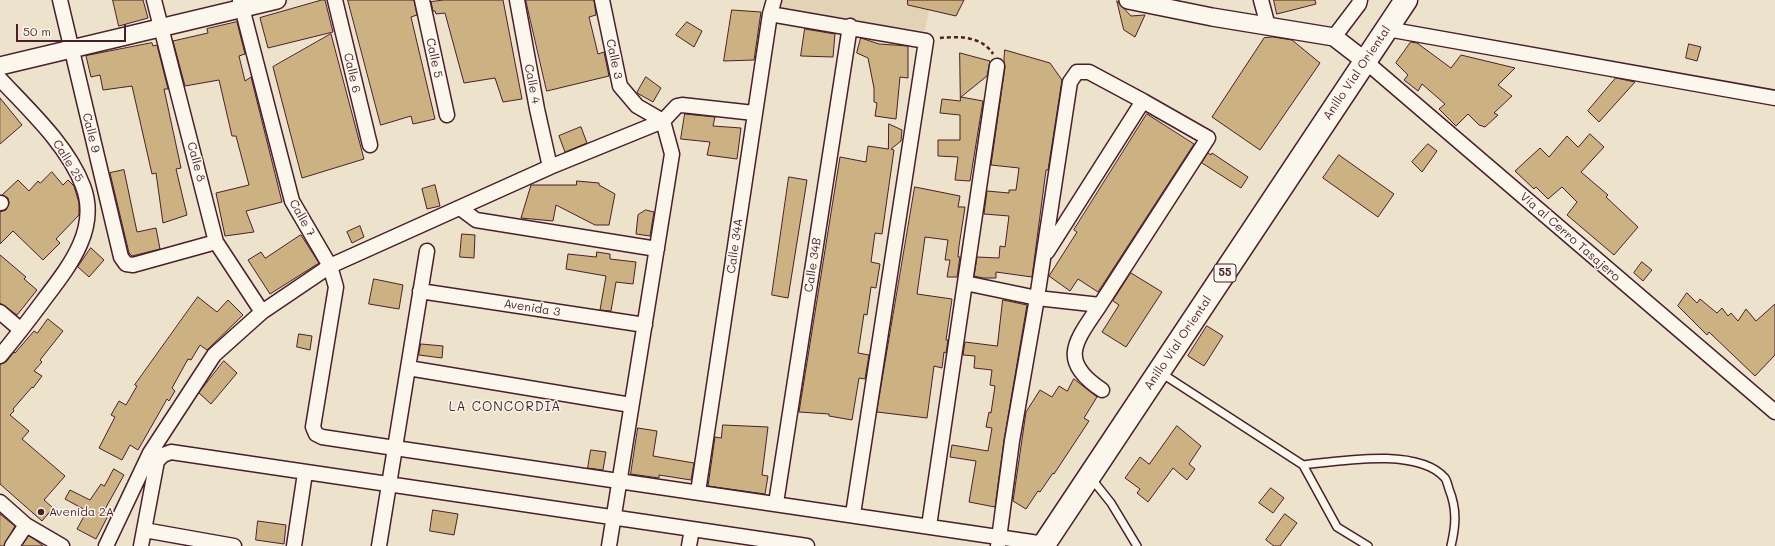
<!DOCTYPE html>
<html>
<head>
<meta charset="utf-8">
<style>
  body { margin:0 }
  #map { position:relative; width:1775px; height:546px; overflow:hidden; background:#ede2cc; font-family:Mali,sans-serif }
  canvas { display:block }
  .scale { position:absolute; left:16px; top:24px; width:110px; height:18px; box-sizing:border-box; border:2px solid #4a1f2b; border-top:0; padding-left:5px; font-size:12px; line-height:14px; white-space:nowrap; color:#4a1f2b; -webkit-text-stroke:3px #fbf7ec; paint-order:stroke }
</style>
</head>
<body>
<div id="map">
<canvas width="1775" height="546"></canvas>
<div class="scale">50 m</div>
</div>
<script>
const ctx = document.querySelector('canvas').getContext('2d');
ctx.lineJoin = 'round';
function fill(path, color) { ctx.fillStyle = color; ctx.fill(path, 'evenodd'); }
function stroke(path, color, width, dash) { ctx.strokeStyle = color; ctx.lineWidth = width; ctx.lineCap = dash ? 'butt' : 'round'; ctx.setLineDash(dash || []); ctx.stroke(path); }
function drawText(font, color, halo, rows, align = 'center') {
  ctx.font = font + ' Mali,sans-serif'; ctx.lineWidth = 3; ctx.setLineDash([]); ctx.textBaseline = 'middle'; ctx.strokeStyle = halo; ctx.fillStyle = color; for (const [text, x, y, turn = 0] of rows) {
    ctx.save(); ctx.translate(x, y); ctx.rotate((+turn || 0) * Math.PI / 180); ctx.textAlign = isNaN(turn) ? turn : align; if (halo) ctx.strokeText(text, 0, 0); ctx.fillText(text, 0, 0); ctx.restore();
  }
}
fill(new Path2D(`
  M778 0H931L925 31 775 9Z`), '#e3d3b6');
const building = new Path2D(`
  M113 0H143L148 18 119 26Z
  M322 0H325L333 32 268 48 260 18Z
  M348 0H414L417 15 411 17 435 119 413 124 411 116 381 125Z
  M444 0H503L522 99 503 102 495 78 464 83 445 13 436 14 435 11H433L431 2Z
  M526 0H594L596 15 589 17 598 54 604 52 609 76 547 91Z
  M908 0H964L956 16 908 5Z
  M1274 0H1315L1316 4 1277 14Z
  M1117 1 1131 16 1145 15 1135 37 1124 30Z
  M732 10 761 12 754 60 724 61Z
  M237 22 245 54 239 56 245 81 251 77 282 202 246 211 254 232 225 236 216 193 249 185 236 136H232L219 80 185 86 173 41 208 33 207 29Z
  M687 22 702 31 694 47 676 35Z
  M805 29 835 34 833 57 801 56Z
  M331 34 364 159 302 178 273 67Z
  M1273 37 1292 40 1320 63 1260 150 1212 117 1264 38Z
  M861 38 879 44 908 46V78L900 77 896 119 875 116 877 103 874 102V88L868 58 857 53Z
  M1411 42 1417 43 1451 68 1461 55 1515 68 1498 85 1512 96 1494 113 1498 115 1485 127 1479 125 1468 114 1456 126 1439 109 1445 104 1422 84 1418 91 1404 80 1408 75 1396 63Z
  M152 43 153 46 157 45 168 89H164L181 168 176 169 187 215 163 223 156 173 152 174 132 86 103 90 100 75 91 77 86 56Z
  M1689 44 1701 47 1697 61 1686 58Z
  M1005 50 1050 63 1062 80 1048 170H1046L1032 277 996 272V278H983L974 276 977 257 999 258 1000 246 1005 247 1009 216 984 214 987 191 1009 193V190H1016L1019 168 991 165 1005 67 1004 61Z
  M960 53 990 61 987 76 961 97 983 101 970 181 955 180 958 157 938 156V140H960V115L940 113 942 99 960 101Z
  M646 77 661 88 653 102 637 93Z
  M1616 78 1635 82 1599 122 1588 111Z
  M0 98 22 125 0 144Z
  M685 114 715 117 713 126 741 128 737 159 707 155 710 142 681 139Z
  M1147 114 1194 144 1098 292 1078 279 1070 291 1049 276 1077 232 1074 230Z
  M889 124 902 130 901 141 891 149 894 150 882 234 875 233 871 262 880 264 876 288 871 287 867 315 864 314 858 353 869 355 865 379 859 378 852 420 829 416V414L799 412 840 157 866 162 868 146 888 149Z
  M581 127 587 143 565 152 559 136Z
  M1590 134 1604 147 1581 172 1608 195 1606 197 1638 227 1614 255 1567 215 1577 202 1562 187 1548 199 1536 187 1534 189 1515 171 1540 148 1549 157 1567 136 1578 147Z
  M1428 144 1437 151 1422 172 1412 162Z
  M1208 153 1211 155 1212 153 1248 177 1241 188 1202 163Z
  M1339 155 1394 194 1378 217 1323 178Z
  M124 170 137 232 156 228 160 249 132 256 129 253 110 173Z
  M52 172 63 185 68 180 74 186 79 203V215L56 239 60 243 43 260 13 231 0 244V212L6 210 9 203 8 198 2 195 18 180 29 191 38 181 40 183Z
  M789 177 807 180 788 298 772 295Z
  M577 181 599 183V185L615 194 609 225H595L556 205 553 221 521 218 531 185H576Z
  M435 185 440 206 427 209 422 189Z
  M915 187 960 196 958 207H965L959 246 958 257H960L957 277H947L950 260H945L948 240 925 237 917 294 952 299 946 340H948L946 353 944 352 942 368 934 366 927 418 877 412Z
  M646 210 654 212 650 236 636 234 638 215Z
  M360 226 364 237 352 243 347 232Z
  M462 234 475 235 474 258 460 257Z
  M301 235 319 263 270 294 248 260 261 252 265 258Z
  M91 248 104 260 89 277 78 267Z
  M597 252 610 254V259L636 262 633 284 616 282 611 311 600 310 606 276 566 269 568 254 596 257Z
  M0 255 26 277 24 279 37 290 17 315 0 303Z
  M1642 262 1652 270 1643 281 1634 273Z
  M1131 273 1162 292 1126 347 1102 332 1119 305 1113 301Z
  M374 279 403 285 399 309 369 304Z
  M1687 293 1697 303 1700 299 1717 313 1722 308 1728 316 1731 313 1738 321 1746 309 1756 321 1775 304V355L1755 376 1709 332 1707 335 1678 306Z
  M198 297 217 312 228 300 243 315 207 350 200 345 191 360 188 359 172 388 175 391 169 401 167 399 138 450 130 445 122 460 99 448 115 417 111 415 119 401 126 405 137 386 135 385Z
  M1003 300 1027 305 1004 440 995 507 969 502 976 461 950 457 952 445 988 451 992 428 986 427 989 412 991 413 995 386 990 385 992 370 974 368 975 356 963 355 965 342 997 346Z
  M48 319 63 331 40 360 42 362 34 371 42 376 33 388 32 387 13 409 14 411 10 415 29 431 22 439 65 476 44 500 53 508 42 521 0 484V364L6 362 14 352 15 353 34 331 37 333Z
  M1207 326 1223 336 1204 366 1188 356Z
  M299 334 312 336 310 350 297 347Z
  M421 344 443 346 442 358 419 355Z
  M224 361 237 373 211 404 199 393Z
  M1074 379 1097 397 1084 418 1089 421 1054 474 1053 473 1040 492 1038 491 1026 509 1013 501 1026 412 1040 390 1052 397 1059 386 1067 391Z
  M723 425 768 427 762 475 768 476 765 494 708 486 715 437 721 438Z
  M1177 426 1201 446 1189 464 1195 469 1187 480 1173 468 1148 502 1137 493 1140 489 1125 478 1140 457 1149 464Z
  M638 428 657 431 653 456 694 463 691 480 659 475V478L631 474Z
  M591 450 606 452 603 470 588 468Z
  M114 469 124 475 104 511 109 514 96 539 77 529 87 511 65 499 70 490 90 500 101 484 104 486Z
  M1271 488 1284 498 1273 513 1259 503Z
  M433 510 458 514 454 535 430 531Z
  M0 514 15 526 4 546H0Z
  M1285 514 1297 523 1280 546H1274L1266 540Z
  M258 521 286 525 284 544 256 540Z
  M29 536 37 541 43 546H22Z`);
fill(building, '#ccb182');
stroke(building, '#4a1f2b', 1);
const service = new Path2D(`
  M1161 373 1303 465 1337 527 1368 546
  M1303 465C1340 461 1418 447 1445 478 1447 481 1448 486 1449 489 1457 509 1456 525 1451 546
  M1091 478 1111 503 1137 546`);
const minor = new Path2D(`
  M60 0 121 257 126 264 133 265 216 242
  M154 0 216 242 262 312
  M240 0 292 201 330 266 336 287 313 427 316 434 322 437 395 448 1045 544
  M335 0 370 145
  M422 0 447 115
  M517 0 537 109 550 167
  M602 0 620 86 637 106 663 121 672 154 609 546
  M1261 0 1268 26
  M770 14 926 41 853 514
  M1387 29 1775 98
  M1334 37 1359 4 1360 0
  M1365 61 1775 412
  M0 79C29 110 68 146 83 186 100 230 67 269 43 301 29 320 15 338 0 356
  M0 203H1
  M460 208 476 220 657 249
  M1047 252 1143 101
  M965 283 1037 298 1100 305 1208 138 1143 101 1089 72H1077L1070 82 1037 298 1012 441 998 546
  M420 291 645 325
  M1100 305C1076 341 1057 360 1102 390
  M0 312 21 330
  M408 368 631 405
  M698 492 770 14 774 0
  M0 502 26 525 62 546
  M776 503 850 26
  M929 526 997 66
  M144 530 234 546
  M12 546 26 525
  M106 546 150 453 214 355 262 312 330 266 550 167 663 121 677 106 682 105 754 113
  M141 546 157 461 163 455 171 452 807 546
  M294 546 305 473
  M379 546 427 251
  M689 546 692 529`);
const tertiary = new Path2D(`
  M1128 0 1212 17 1334 37 1365 61
  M0 66 277 0`);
const trunk = new Path2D(`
  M1043 546 1406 0`);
stroke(service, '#4a1f2b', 10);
stroke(minor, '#4a1f2b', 17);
stroke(tertiary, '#4a1f2b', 20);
stroke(trunk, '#4a1f2b', 25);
stroke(new Path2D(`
  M940 38C958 36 982 36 993 54`), '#4a1f2b', 2.5, [4, 3]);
stroke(service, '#fbf7ec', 7);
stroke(minor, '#fbf7ec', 14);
stroke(tertiary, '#fbf7ec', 17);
stroke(trunk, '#fbf7ec', 22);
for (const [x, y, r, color] of [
  [41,512,4,"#4a1f2b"]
]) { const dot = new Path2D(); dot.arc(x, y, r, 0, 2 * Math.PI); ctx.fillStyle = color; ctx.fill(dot); stroke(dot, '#fbf7ec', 1.5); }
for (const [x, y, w] of [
  [1225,273,22]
]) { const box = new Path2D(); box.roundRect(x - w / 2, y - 9, w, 18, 3); ctx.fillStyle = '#fbf7ec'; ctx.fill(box); stroke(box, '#4a1f2b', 1); }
drawText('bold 11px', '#4a1f2b', null, [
  ["55",1225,273]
]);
drawText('12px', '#4a1f2b', '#fbf7ec', [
  ["Calle 5",434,58,78],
  ["Calle 3",614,59,78],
  ["Calle 6",352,73,77],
  ["Anillo Vial Oriental",1357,73,-56],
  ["Calle 4",532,84,79],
  ["Calle 9",91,133,76],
  ["Calle 25",68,161,58],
  ["Calle 8",196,162,75],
  ["Calle 7",302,218,61],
  ["Vía al Cerro Tasajero",1570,237,41],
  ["Calle 34A",735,246,-82],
  ["Calle 34B",813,265,-81],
  ["Avenida 3",532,308,9],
  ["Anillo Vial Oriental",1178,343,-56]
]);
drawText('12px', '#4a1f2b', '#fbf7ec', [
  ["Avenida 2A",49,512]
], 'left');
ctx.letterSpacing = '1px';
drawText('13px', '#4a1f2b', '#fbf7ec', [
  ["LA CONCORDIA",505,407]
]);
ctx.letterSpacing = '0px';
</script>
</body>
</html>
